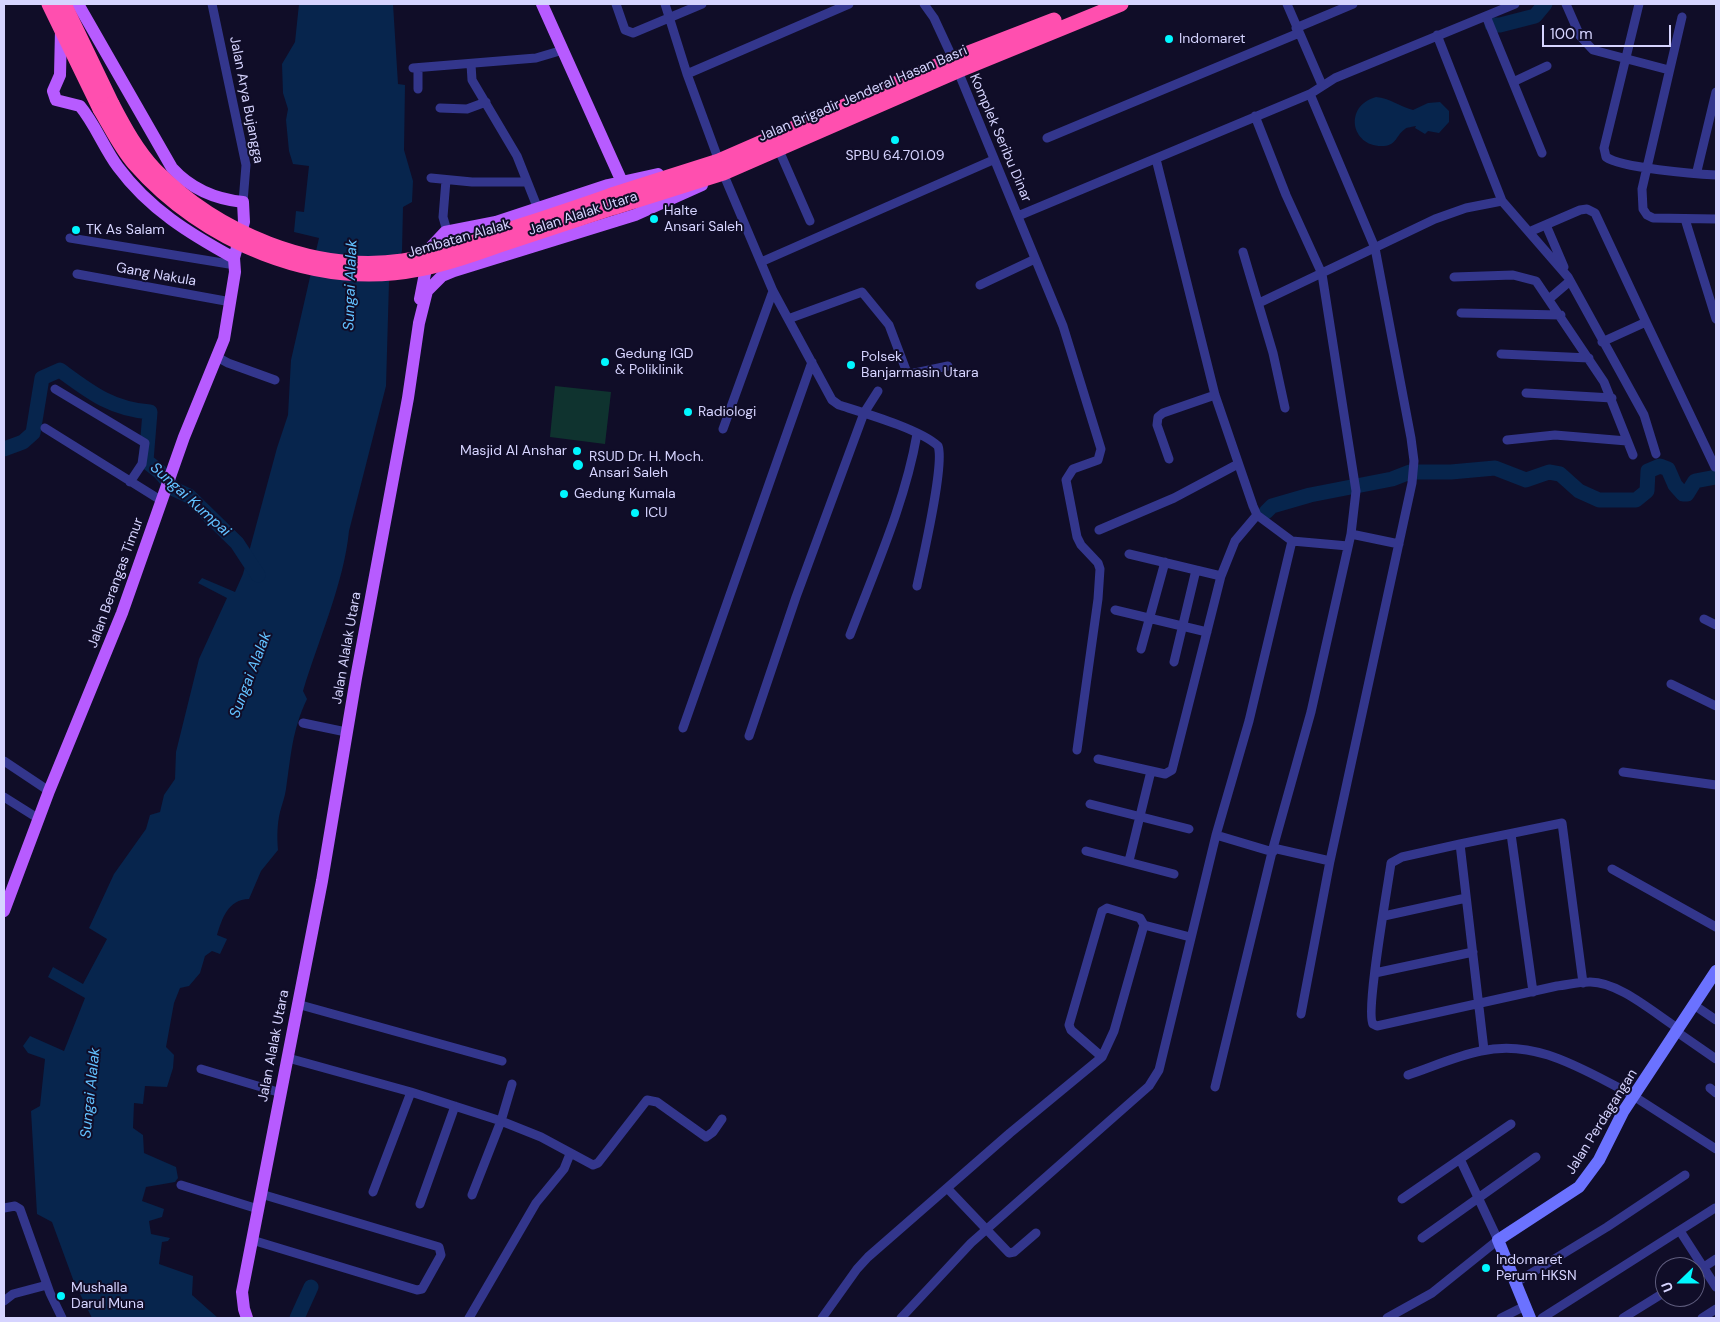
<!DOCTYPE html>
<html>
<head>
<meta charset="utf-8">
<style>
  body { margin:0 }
  #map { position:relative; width:1720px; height:1322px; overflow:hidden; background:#100d28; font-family:"DM Sans",sans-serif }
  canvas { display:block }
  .frame { position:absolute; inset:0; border:5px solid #d6d4ff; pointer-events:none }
  .north { position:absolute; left:1655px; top:1257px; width:50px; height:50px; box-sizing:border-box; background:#100d28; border:1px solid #5f5d7e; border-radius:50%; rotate:248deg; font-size:14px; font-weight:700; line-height:20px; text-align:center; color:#d6d4ff }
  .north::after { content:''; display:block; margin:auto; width:18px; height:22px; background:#00f7ff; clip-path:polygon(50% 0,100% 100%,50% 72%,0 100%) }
  .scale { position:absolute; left:1542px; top:25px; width:129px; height:22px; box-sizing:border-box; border:2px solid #d6d4ff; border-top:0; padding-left:6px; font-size:15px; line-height:18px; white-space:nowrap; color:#d6d4ff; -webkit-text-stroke:4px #100d28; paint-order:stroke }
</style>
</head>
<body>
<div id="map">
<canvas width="1720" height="1322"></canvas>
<div class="frame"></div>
<div class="north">U</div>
<div class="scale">100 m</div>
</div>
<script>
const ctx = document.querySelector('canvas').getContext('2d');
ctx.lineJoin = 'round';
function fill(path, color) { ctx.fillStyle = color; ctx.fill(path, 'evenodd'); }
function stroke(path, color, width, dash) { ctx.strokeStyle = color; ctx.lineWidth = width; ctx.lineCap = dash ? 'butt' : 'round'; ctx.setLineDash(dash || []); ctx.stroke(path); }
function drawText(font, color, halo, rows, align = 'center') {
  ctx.font = font + ' "DM Sans",sans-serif'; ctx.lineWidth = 4; ctx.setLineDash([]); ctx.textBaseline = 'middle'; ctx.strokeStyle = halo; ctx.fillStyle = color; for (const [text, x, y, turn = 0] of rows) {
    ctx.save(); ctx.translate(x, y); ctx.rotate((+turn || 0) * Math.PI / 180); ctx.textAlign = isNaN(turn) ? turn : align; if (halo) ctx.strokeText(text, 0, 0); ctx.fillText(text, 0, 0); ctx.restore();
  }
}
fill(new Path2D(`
  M555 386 611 392 605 444 550 437Z`), '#0f332f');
fill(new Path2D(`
  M299 4H393L398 84 405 85 404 150 413 181 412 202 403 207 402 251 389 282 386 386 349 531C344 583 318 641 303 691L307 699C292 730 291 756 286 789 285 797 282 804 280 812 277 825 277 837 278 850L261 871 249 899C228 899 222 919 217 935L227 939 220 954 212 951 205 956 200 973 189 986 180 988 174 1003 166 1047 174 1055 173 1068 167 1087 145 1086 143 1104 134 1103 133 1128 143 1135 144 1153 176 1167 178 1178 175 1182 146 1187 142 1201 164 1209 162 1217 149 1221 151 1234 170 1238 168 1241 162 1242 159 1264 193 1276 192 1295 218 1318H92L74 1282 52 1222 37 1214 31 1111 40 1106 45 1059 28 1053 23 1046 30 1036 64 1051 85 998 48 977 53 967 83 984 107 939 89 928 114 874 146 829 150 815 160 812 164 795 175 779 176 752 199 659 227 598 198 583 202 578 235 592 243 574 277 448 288 415 291 360 319 238 294 232 296 211 304 212 309 166 293 164 289 151 286 120 288 109 283 93 282 64 295 42Z
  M1376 97C1390 98 1400 107 1413 110L1428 103 1440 102 1449 111V122L1439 133 1428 131 1425 134 1415 128 1416 126C1413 127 1407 127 1405 129 1396 135 1397 145 1384 146 1351 148 1343 106 1376 97Z`), '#07254d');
stroke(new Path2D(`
  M1492 25H1500L1535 16 1545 4
  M4 449 23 442 33 433 42 378 60 370C90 392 111 409 150 412L146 461 160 472 174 489 189 496 237 543 258 575
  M1266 512 1272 506 1310 495 1392 479 1410 472H1451L1495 468 1526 480 1549 472 1560 474 1579 491 1599 500H1636L1647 491 1648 471 1660 466 1668 469 1675 485 1683 494H1687L1695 481 1716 477
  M297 1318 311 1287`), '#07254d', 15);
stroke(new Path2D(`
  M212 4 246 165 243 202
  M616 4 625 30 633 33 702 4
  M665 4 687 74 719 161
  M924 4 934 18 953 59 1063 326 1101 449 1098 460 1073 469 1066 480 1077 537 1081 545 1098 563 1100 569 1098 599 1077 750
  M1287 4 1322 85
  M1566 4 1580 36 1593 50 1669 70
  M1639 4 1604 148 1606 157C1621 168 1695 174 1716 175
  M1486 16 1542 153
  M1682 17 1642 189 1643 209 1647 215 1653 218 1716 219
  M1296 28 1353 4
  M1437 35 1502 201 1568 277 1644 415 1656 454
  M471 64 472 80 517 156 538 209
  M413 68 536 58 563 50
  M687 74 849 4
  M1513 82 1547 66
  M418 89V68
  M440 108 467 109 486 102
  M1255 116 1286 195 1322 274 1356 491 1351 534 1311 712 1273 848
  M1047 138 1299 33
  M778 148 810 221
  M1156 159 1215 395 1253 506 1257 515 1292 541 1348 546
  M1697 171 1716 92
  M723 173 773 291 832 400 839 405C864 413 920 429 938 446 945 464 922 562 917 586
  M431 178 472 182H527
  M446 180 443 217 447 231
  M1018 216 1310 94 1335 78 1515 4
  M1685 219 1716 319
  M1546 225 1564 267
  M1529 232 1580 210 1587 209 1595 213 1646 322 1602 342
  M70 238 235 265
  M1243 252 1273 353 1285 408
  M761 262 993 160
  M77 274 231 302
  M1454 277 1513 275 1536 281 1604 382 1633 455
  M980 285 1035 259
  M1549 299 1570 281
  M1259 303 1435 219 1466 208 1502 201
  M1461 313 1561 315
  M788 319 862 292 889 325 906 370 910 374 948 366
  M1646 322 1715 467
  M1501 354 1589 358
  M217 357 228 363 275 380
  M55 389 145 443 142 464 130 482
  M1526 393 1612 398
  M45 428 162 501
  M723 429 773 291
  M1507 440 1555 435 1627 441
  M1169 459 1157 425 1158 417 1163 413 1215 395
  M1099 530 1174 498 1238 464
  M1351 534 1399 544
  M1129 554 1221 576
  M1115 610 1207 632
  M1704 619 1716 625
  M850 635C875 569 905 503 917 434
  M1141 649 1165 562
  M1174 662 1196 570
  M1671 684 1716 706
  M303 723 346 732
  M683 728 812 362
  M749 736 796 597 864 413 878 391
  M1098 759 1165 774 1172 770 1221 576 1235 541 1257 515
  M4 761 49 791
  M1623 772 1716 785
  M4 797 39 819
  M1090 804 1189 829
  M1511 834 1533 992
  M1216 835 1273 852
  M1460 844 1484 1050
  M1086 851 1174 874
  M1129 861 1151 771
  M1612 869 1716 927
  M1384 916 1466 898
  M1144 925 1190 937
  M1375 973 1473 952
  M1583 983 1562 823 1460 844 1402 857 1391 863C1388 886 1365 1013 1373 1024L1377 1026 1557 986C1567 985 1578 982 1589 982 1618 981 1654 1013 1679 1029
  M297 1004 502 1061
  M1694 1005 1716 1020
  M1301 1014 1330 861 1412 483 1414 461 1411 438 1375 248 1310 94
  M1677 1032 1716 1059
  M288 1058 411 1092 501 1121 541 1137 593 1165 598 1163 647 1100 657 1102 706 1137 713 1132 722 1119
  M201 1069 281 1093
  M1408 1075C1432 1067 1456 1056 1481 1051 1538 1038 1586 1072 1635 1096
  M1215 1087 1273 848 1330 861
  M1710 1088 1716 1093
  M1635 1097 1716 1149
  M181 1185 258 1209
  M947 1188 1009 1253 1014 1252 1036 1233
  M373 1192 411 1092
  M472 1195 501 1121 512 1084
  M1402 1199 1511 1124
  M420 1204 455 1106
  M4 1208 15 1206 20 1209 50 1293 62 1318
  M1680 1231 1716 1287
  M1422 1238 1536 1157
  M252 1240 417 1290 422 1289 441 1255 439 1247 261 1194
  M1695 1273 1716 1259
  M1515 1283 1607 1227 1685 1175
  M4 1301 13 1294 47 1285
  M469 1318 536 1203 564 1169 570 1154
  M822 1318 857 1269 868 1257 1010 1133 1102 1057 1114 1031 1144 925 1140 918 1107 908 1102 911 1069 1025 1071 1030 1102 1057
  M901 1318 971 1243 1149 1086 1159 1070 1216 835 1249 721 1292 541
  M1387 1318 1432 1293 1498 1240 1460 1159
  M1501 1318 1525 1306
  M1542 1318 1715 1208
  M1623 1318 1665 1292
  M1702 1318 1716 1309`), '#33368c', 9);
stroke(new Path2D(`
  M1530 1318 1498 1240 1579 1187 1599 1160 1623 1112 1716 971`), '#6b72ff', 12);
stroke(new Path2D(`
  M542 4 622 182
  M61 30 60 75 53 91 56 100 80 106C95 124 104 148 118 167 149 209 190 234 234 258
  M420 299 430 248 445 232 496 222 608 185 658 174
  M4 911 49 791 122 613 184 437 224 339 235 272 234 258 244 222 243 202C214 199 191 189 172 168L78 4
  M247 1318 244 1309 242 1292 322 881 356 678 408 398 419 323 427 291 442 276 454 271 635 215 702 185`), '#b75bff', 12);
stroke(new Path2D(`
  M49 4 100 109
  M64 4 112 104
  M612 195 719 161 953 59 1054 20
  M615 207 723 173 957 71 1121 4`), '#ff4faf', 15);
stroke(new Path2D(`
  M112 104C124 127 137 151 155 170 217 233 314 274 403 261 440 255 475 242 511 229 545 218 578 207 612 195
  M100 109C111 127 120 147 134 163 203 242 316 290 420 269 446 264 472 255 497 246 536 233 576 220 615 207`), '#ff4faf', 15);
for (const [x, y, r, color] of [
  [1169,39,5,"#00f7ff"],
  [895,140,5,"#00f7ff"],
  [654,219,5,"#00f7ff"],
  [76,230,5,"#00f7ff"],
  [605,362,5,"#00f7ff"],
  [851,365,5,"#00f7ff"],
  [688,412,5,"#00f7ff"],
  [577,451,5,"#00f7ff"],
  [578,465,6,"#00f7ff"],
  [564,494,5,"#00f7ff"],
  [635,513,5,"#00f7ff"],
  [1486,1268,5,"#00f7ff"],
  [61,1296,5,"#00f7ff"]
]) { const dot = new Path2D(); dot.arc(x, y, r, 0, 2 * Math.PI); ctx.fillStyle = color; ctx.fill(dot); stroke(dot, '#100d28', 2); }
drawText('14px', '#d6d4ff', '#100d28', [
  ["Indomaret",1179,39],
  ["SPBU 64.701.09",895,156,"center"],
  ["Halte",664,211],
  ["Ansari Saleh",664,227],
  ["TK As Salam",86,230],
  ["Gedung IGD",615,354],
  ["& Poliklinik",615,370],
  ["Polsek",861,357],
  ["Banjarmasin Utara",861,373],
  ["Radiologi",698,412],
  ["Masjid Al Anshar",567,451,"right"],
  ["RSUD Dr. H. Moch.",589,457],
  ["Ansari Saleh",589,473],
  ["Gedung Kumala",574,494],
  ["ICU",645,513],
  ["Indomaret",1496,1260],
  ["Perum HKSN",1496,1276],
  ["Mushalla",71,1288],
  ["Darul Muna",71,1304]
], 'left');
drawText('14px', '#d6d4ff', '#100d28', [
  ["Jalan Brigadir Jenderal Hasan Basri",863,94,-23],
  ["Jalan Arya Bujangga",246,100,79],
  ["Komplek Seribu Dinar",1000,138,67],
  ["Jalan Alalak Utara",583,214,-18],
  ["Jembatan Alalak",459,239,-16],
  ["Gang Nakula",156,275,10],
  ["Jalan Berangas Timur",116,583,-70],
  ["Jalan Alalak Utara",347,648,-80],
  ["Jalan Alalak Utara",274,1046,-79],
  ["Jalan Perdagangan",1602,1122,-58]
]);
drawText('italic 15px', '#62c1ff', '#100d28', [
  ["Sungai Alalak",351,285,-88],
  ["Sungai Kumpai",190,500,42],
  ["Sungai Alalak",251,675,-69],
  ["Sungai Alalak",91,1093,-84]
]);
</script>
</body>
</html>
